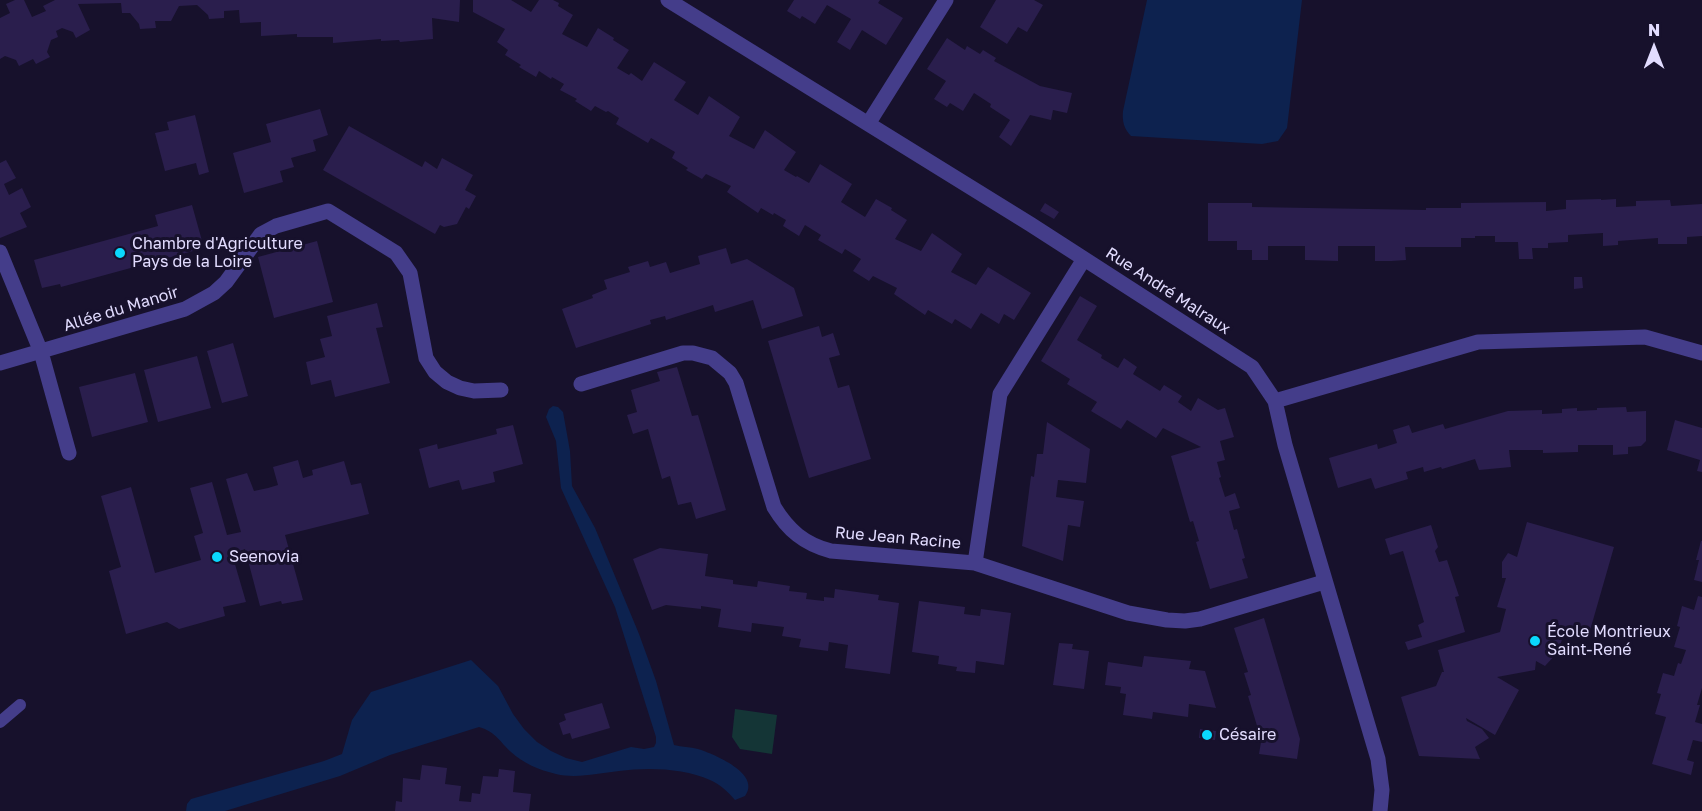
<!DOCTYPE html>
<html>
<head>
<meta charset="utf-8">
<style>
  body { margin:0 }
  #map { position:relative; width:1702px; height:811px; overflow:hidden; background:#17112c; font-family:"Golos Text",sans-serif }
  canvas { display:block }
  .north { position:absolute; left:1624px; top:18px; width:60px; height:60px; -webkit-text-stroke:4px #17112c; paint-order:stroke; rotate:0deg; font-size:16px; font-weight:700; line-height:24px; text-align:center; color:#e2dcff }
  .north::after { content:''; display:block; margin:auto; width:21px; height:27px; background:#e2dcff; clip-path:polygon(50% 0,100% 100%,50% 72%,0 100%) }
</style>
</head>
<body>
<div id="map">
<canvas width="1702" height="811"></canvas>
<div class="north">N</div>
</div>
<script>
const ctx = document.querySelector('canvas').getContext('2d');
ctx.lineJoin = 'round';
function fill(path, color) { ctx.fillStyle = color; ctx.fill(path, 'evenodd'); }
function stroke(path, color, width, dash) { ctx.strokeStyle = color; ctx.lineWidth = width; ctx.lineCap = dash ? 'butt' : 'round'; ctx.setLineDash(dash || []); ctx.stroke(path); }
function drawText(font, color, halo, rows, align = 'center') {
  ctx.font = font + ' "Golos Text",sans-serif'; ctx.lineWidth = 6; ctx.setLineDash([]); ctx.textBaseline = 'middle'; ctx.strokeStyle = halo; ctx.fillStyle = color; for (const [text, x, y, turn = 0] of rows) {
    ctx.save(); ctx.translate(x, y); ctx.rotate((+turn || 0) * Math.PI / 180); ctx.textAlign = isNaN(turn) ? turn : align; if (halo) ctx.strokeText(text, 0, 0); ctx.fillText(text, 0, 0); ctx.restore();
  }
}
fill(new Path2D(`
  M735 709 777 715 772 754 740 749 732 737Z`), '#143536');
fill(new Path2D(`
  M1147 0H1302L1287 128 1278 141 1262 144 1131 136C1124 129 1122 121 1123 111Z
  M553 406 558 407 563 412 570 451 572 486 595 528 639 634 656 681 674 745C682 747 690 747 698 749 714 754 762 774 745 796L735 800C728 792 720 784 710 780 684 768 647 767 619 771 598 773 577 779 556 774 539 770 523 763 511 752 499 741 496 732 479 727L390 755 340 776 225 811H186L187 804 191 799 324 761 342 754 352 720 371 692 471 660 498 686 513 714 524 729 537 742 551 751 566 758 582 762 631 747 644 749 654 747 656 743V737L615 607 561 488 556 441 546 417 549 409Z`), '#0d224f');
fill(new Path2D(`
  M15 0H24L32 17 46 11 43 6 55 0H460L459 22 432 18 433 39 400 42 399 40 381 41V39L333 43V37H297V34L261 36V22L240 23 239 10 224 11V18L209 19 208 15 197 5 179 6 171 21H155L156 28 140 29 139 24 130 13H122L121 3 78 4 90 30 76 38 73 32 62 28 56 31 58 37 51 40 47 52 50 57 36 64 33 59 19 66 16 60 5 56 0 59V18L10 13 6 4Z
  M473 0H511L531 12 539 0H553L559 3 558 6 573 15 562 34 587 47 598 28 614 38 613 40 629 50 617 68 629 75 631 73 642 81 654 62 686 82 674 100 698 115 709 96 740 117 729 136 754 149 765 130 796 152 784 170 796 177 797 176 809 183 820 164 852 184 841 202 865 217 876 199 892 208 891 210 907 220 895 239 921 251 932 233 962 254 951 272 976 285 988 267 1031 293 1014 320 1004 314 999 324 981 313 971 329 955 319 952 324 928 310 925 315 894 294 897 288 873 276 869 281 853 271 861 259 845 249 842 254 818 240 821 235 805 225 799 236 783 226 786 220 774 213 773 215 761 208 758 213 727 192 731 186 706 174 702 179 686 170 688 168 672 158 675 152 651 138 648 143 616 124 619 118 608 111 606 112 595 106 591 111 575 101 577 99 560 90 564 84 552 77 551 79 539 71 536 77 519 67 521 65 505 55 508 50 497 42 505 29 473 12Z
  M794 0H880L878 3 903 18 886 45 862 30 850 50 837 42 851 19 827 5 815 24 802 16 800 19 787 11Z
  M996 0H1034L1043 5 1027 32 1018 27 1007 44 980 27Z
  M947 38 965 50 967 46 980 54 983 50 996 58 994 61 1040 86 1072 93 1067 113 1053 110 1051 120 1030 115 1011 146 999 137 1010 120 990 107 991 104 974 93 963 111 950 103 947 107 934 99 946 81 927 69Z
  M320 109 328 135 313 140 316 151 291 158 294 167 280 171 283 182 244 193 233 153 271 142 266 124Z
  M195 115 209 172 199 175 196 163 165 171 155 133 169 130 167 122Z
  M349 126 422 167 425 161 437 169 442 158 473 175 465 190 476 196 469 209 466 207 457 224 444 227 440 225 435 234 323 170Z
  M6 160 16 178 4 184 9 195 22 188 31 207 20 213 27 227 0 238V163Z
  M1601 199V200L1616 199V207L1636 206V201L1670 200 1671 206 1702 204V236L1687 237V244H1658V238L1618 241V245L1603 246V233L1568 235V242L1548 243V248H1532L1533 259H1519L1518 242H1495V236H1475V238H1461V247H1405L1406 260 1391 261H1375V246H1338V261L1305 260V246H1268V260H1252V250H1237V241H1208V203H1252V207L1426 210V208H1461V203L1546 202V211L1566 209V200Z
  M1045 203 1059 212 1054 219 1040 211Z
  M192 205 204 248 61 287 60 284 42 288 34 260 158 226 155 215Z
  M317 241 333 302 274 318 258 257Z
  M726 248 731 264 747 259 794 288 803 316 762 329 753 300 715 312 713 305 666 320 665 316 650 320 651 324 576 348 562 309 593 298 592 295 607 289 604 280 630 272 628 267 648 261 650 267 666 262 670 273 700 264 698 256Z
  M1574 277H1582L1583 288 1574 289Z
  M1080 296 1097 306 1077 340 1102 355 1101 358 1118 368 1124 358 1137 367 1133 374 1160 391 1164 385 1182 396 1178 402 1191 411 1198 398 1218 410 1225 408 1234 437 1220 441 1225 460 1217 462 1221 477 1219 478 1225 497 1235 493 1240 508 1229 511 1234 530 1237 529 1245 558 1242 559 1248 578 1210 589 1196 542 1199 541 1193 521 1190 522 1171 456 1201 447 1163 428 1156 438 1127 420 1121 429 1091 411 1097 402 1067 384 1070 379 1041 361Z
  M377 303 383 327 376 328 390 383 335 397 331 380 311 385 306 362 325 357 320 339 332 336 327 316Z
  M819 326 822 337 833 333 840 355 829 358 838 388 849 385 871 459 809 478 768 341Z
  M233 343 248 396 222 403 207 351Z
  M197 356 211 408 158 422 144 370Z
  M677 367 692 416 698 415 726 510 696 519 691 502 678 505 670 476 662 479 648 429 633 434 627 415 637 412 631 390 660 381 657 372Z
  M135 373 148 422 92 437 79 387Z
  M1626 407 1627 412 1646 411V441L1641 446 1628 447V454L1613 455V445H1578V452L1543 453V450H1509L1511 467 1479 470 1475 459 1442 469 1441 467 1424 472 1423 467 1406 472 1408 479 1375 489 1371 478 1338 488 1329 458 1377 444 1378 449 1397 443 1393 430 1409 425 1412 433 1443 424 1445 429 1508 411 1542 410V414L1562 413V409L1577 408V411L1597 410V408Z
  M1675 420 1702 428V472L1697 471 1700 460 1667 450Z
  M1047 422 1090 449 1086 483 1058 480 1056 497 1084 501 1080 527 1068 525 1063 561 1022 546 1031 476 1034 477 1037 454H1043Z
  M513 425 523 464 493 472 495 482 462 490 459 480 429 488 419 449 437 444 438 449 497 434 496 429Z
  M298 460 303 478 313 475 312 470 344 461 351 485 361 483 369 514 285 535 303 600 282 604 281 601 260 606 245 549 232 554 246 602 223 607 225 616 204 622 179 629 167 622 126 634 109 571 121 567 101 496 131 487 155 573 201 560 194 536 203 533 190 488 212 482 227 535 241 532 226 479 247 473 254 491 268 488 278 485 273 467Z
  M1527 522 1614 547 1589 634 1566 627 1558 652 1545 666 1536 661 1535 670 1497 677 1519 690 1495 735 1466 718 1467 721 1482 729 1489 738 1475 747 1480 759 1419 756 1401 697 1436 686 1442 672H1444L1438 650 1500 632 1506 609 1497 607 1506 578H1502V562L1508 553 1517 557Z
  M1431 525 1438 547 1435 551 1439 562 1447 560 1459 596 1455 597 1465 632 1408 650 1405 642 1422 637 1418 625 1424 622 1403 551 1390 555 1385 539Z
  M1701 541H1702V582L1694 580 1699 560H1696Z
  M660 548 708 554 705 576 733 580V584L757 587 758 581 790 586 789 591 807 593 806 599 824 601V597L834 598 835 589 879 595 878 600 899 603 890 674 845 668 848 645 829 642 828 651 799 647 801 639 782 636 784 627 752 623 751 632 718 627 721 609 701 606V609L666 605 652 610 633 559Z
  M1698 596 1702 597V688L1697 705H1700L1695 722 1702 724V742L1693 740 1687 760 1694 762 1691 775 1652 764 1666 717 1655 714 1661 694 1657 693 1663 673 1674 676 1678 663 1681 664 1686 650 1674 647 1680 627 1677 626 1682 606 1694 610Z
  M919 601 965 607 964 614 980 616 981 609 1011 613 1004 665 976 661 975 673 956 671 957 667 938 664 939 656 912 652Z
  M1264 618 1300 739 1297 759 1259 754 1261 742 1258 729 1248 696 1251 695 1244 673 1248 672 1234 628Z
  M1059 643 1073 644 1072 649 1089 651 1084 689 1053 685Z
  M1144 656 1191 661 1189 669 1205 671 1216 708 1189 704 1188 717 1153 712 1152 719 1123 715 1126 694 1120 693 1121 687 1105 685 1108 662 1142 667Z
  M602 703 610 728 572 739 570 733 563 735 559 723 566 720 564 714Z
  M1200 729 1216 731 1215 740 1199 738Z
  M422 765 447 768 445 784 461 786 459 801 471 802 472 793 480 794 483 776 498 777 499 769 515 771 513 792 531 794 529 811H395L396 801 402 802 403 778 420 780Z`), '#2a1e4d');
stroke(new Path2D(`
  M0 722 20 705`), '#443d8a', 12);
stroke(new Path2D(`
  M668 0 1030 224 1252 367 1275 401 1285 445 1378 759 1382 790 1380 811
  M868 124 946 0
  M0 252 41 352 69 453
  M0 363 185 309 214 293 226 282 261 234 276 226 328 211 396 253 410 273 426 358 435 372 447 382 460 388 474 391 501 390
  M581 384 683 353H693L712 358 730 373 736 383 774 507C788 530 804 544 831 551L975 563 1128 613 1167 620 1185 621 1200 619 1324 582
  M1275 401 1478 342 1645 337 1702 353
  M975 563 1000 394 1084 259`), '#443d8a', 15);
for (const [x, y, r, color] of [
  [120,253,6,"#0ad8fd"],
  [217,557,6,"#0ad8fd"],
  [1535,641,6,"#0ad8fd"],
  [1207,735,6,"#0ad8fd"]
]) { const dot = new Path2D(); dot.arc(x, y, r, 0, 2 * Math.PI); ctx.fillStyle = color; ctx.fill(dot); stroke(dot, '#17112c', 2); }
drawText('16px', '#e2dcff', '#17112c', [
  ["Chambre d'Agriculture",132,244],
  ["Pays de la Loire",132,262],
  ["Seenovia",229,557],
  ["École Montrieux",1547,632],
  ["Saint-René",1547,650],
  ["Césaire",1219,735]
], 'left');
drawText('16px', '#e2dcff', '#17112c', [
  ["Rue André Malraux",1168,291,33],
  ["Allée du Manoir",121,309,-17],
  ["Rue Jean Racine",898,538,5]
]);
</script>
</body>
</html>
